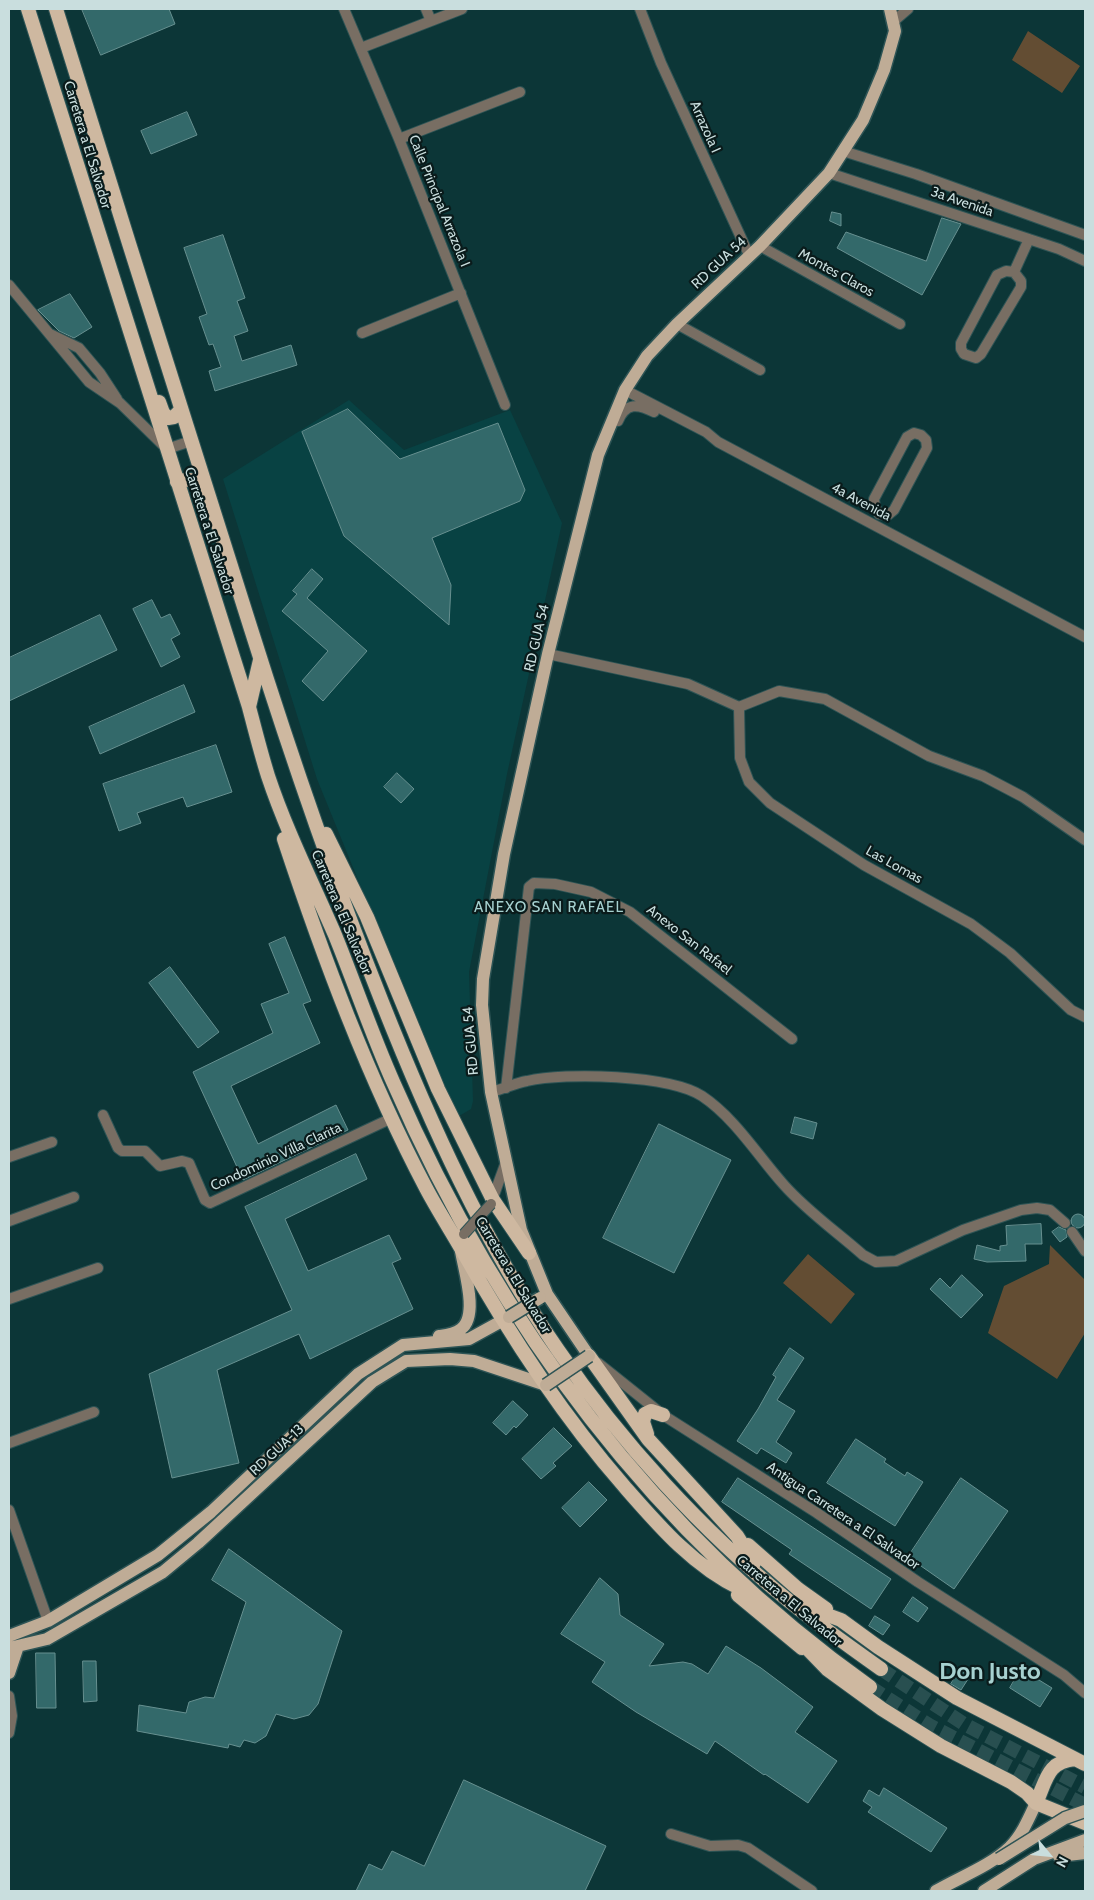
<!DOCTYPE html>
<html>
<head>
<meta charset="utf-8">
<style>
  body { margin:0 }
  #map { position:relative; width:1094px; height:1900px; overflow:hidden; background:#0c3637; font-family:Cabin,sans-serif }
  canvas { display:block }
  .frame { position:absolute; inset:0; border:10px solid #c9dede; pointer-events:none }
  .north { position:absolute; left:1024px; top:1830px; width:50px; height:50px; -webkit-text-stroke:4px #0a1b1b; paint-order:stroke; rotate:118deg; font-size:14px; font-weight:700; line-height:20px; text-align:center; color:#c9dede }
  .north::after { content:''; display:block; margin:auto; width:18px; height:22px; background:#c9dede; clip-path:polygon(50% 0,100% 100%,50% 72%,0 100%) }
</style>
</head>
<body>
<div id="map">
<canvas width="1094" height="1900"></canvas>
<div class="frame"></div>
<div class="north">N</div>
</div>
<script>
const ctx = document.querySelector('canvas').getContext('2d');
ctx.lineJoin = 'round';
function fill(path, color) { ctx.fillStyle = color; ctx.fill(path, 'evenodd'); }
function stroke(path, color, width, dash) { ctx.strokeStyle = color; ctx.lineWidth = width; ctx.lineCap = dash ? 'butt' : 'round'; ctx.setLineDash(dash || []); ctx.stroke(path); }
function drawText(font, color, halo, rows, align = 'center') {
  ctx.font = font + ' Cabin,sans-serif'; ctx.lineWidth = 4.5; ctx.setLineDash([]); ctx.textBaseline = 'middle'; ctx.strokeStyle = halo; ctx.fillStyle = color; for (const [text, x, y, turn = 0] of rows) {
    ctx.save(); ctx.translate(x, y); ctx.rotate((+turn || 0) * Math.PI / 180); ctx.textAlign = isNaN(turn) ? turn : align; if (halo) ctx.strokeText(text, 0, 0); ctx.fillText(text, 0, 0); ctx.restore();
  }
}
fill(new Path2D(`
  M349 400 404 450 510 410 562 523 507 774 469 972 473 1101 471 1109 459 1116 438 1076 317 779 223 479Z`), '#084243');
fill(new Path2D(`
  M1028 31 1080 66 1062 93 1012 60Z
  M1050 1245 1085 1280V1333L1057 1379 988 1333 1004 1286 1049 1264Z
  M808 1254 855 1294 831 1324 783 1283Z`), '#634d33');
const building = new Path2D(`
  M82 9H169L175 24 101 55Z
  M187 112 197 135 151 154 141 131Z
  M832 212 841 214V226L830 221Z
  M942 218 961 224 922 295 837 248 846 232 926 261Z
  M223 235 245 298 237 301 248 331 234 336 242 361 291 345 297 365 215 391 209 371 221 367 213 344 209 345 199 317 207 314 184 248Z
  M70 294 92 327 74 338 59 331 38 310Z
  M348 409 400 459 498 423 525 490 520 501 432 538 451 585 449 625 344 536 302 432Z
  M312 569 323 579 307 598 367 651 323 701 302 681 328 651 282 611 297 594 293 591Z
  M152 600 161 618 170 614 180 634 171 639 180 657 161 667 133 609Z
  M100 615 117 650 9 701V658Z
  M184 685 195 712 100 754 89 727Z
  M216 745 232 792 187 807 183 797 137 813 141 823 119 831 103 784Z
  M397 773 414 789 401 803 384 787Z
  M285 937 311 1001 303 1004 320 1043 231 1086 258 1144 336 1105 348 1130 243 1180 193 1072 273 1033 261 1004 289 993 269 944Z
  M170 967 219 1032 198 1048 149 983Z
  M795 1117 817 1123 813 1139 791 1133Z
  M659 1124 731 1160 674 1273 603 1238Z
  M356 1154 367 1179 285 1219 308 1271 389 1235 401 1259 392 1263 413 1309 310 1359 299 1334 217 1370 239 1463 172 1478 149 1374 292 1310 245 1207Z
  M1071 1221a7 7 0 1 1 14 0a7 7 0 1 1-14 0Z
  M1041 1224 1042 1244H1025L1026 1261 987 1262 974 1259 977 1245 1000 1251V1246L1007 1245 1006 1226Z
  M1059 1227 1066 1230 1067 1237 1060 1242 1052 1232Z
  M962 1275 983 1295 961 1318 930 1289 940 1278 950 1288Z
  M790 1348 804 1358 777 1400 795 1411 776 1442 792 1453 786 1463 761 1448 757 1454 737 1441 758 1409 776 1377 773 1375Z
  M513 1401 528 1415 516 1428 514 1426 506 1435 493 1423Z
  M554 1428 572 1446 553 1463 556 1466 541 1479 522 1459Z
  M856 1439 886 1459 884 1462 905 1476 907 1472 923 1482 895 1526 827 1483Z
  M738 1478 891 1579 871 1609 789 1554 792 1550 722 1502Z
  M961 1478 1008 1511 954 1589 908 1557Z
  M589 1482 607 1500 580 1527 562 1508Z
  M229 1549 342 1631 318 1704 309 1715 294 1719 276 1714 266 1736 255 1743 244 1740 240 1747 229 1744 228 1748 137 1731 139 1705 186 1713 189 1702 205 1697 214 1698 246 1602 212 1580Z
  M600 1578 618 1594 620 1615 664 1644 649 1666 683 1662 692 1664 708 1674 726 1646 761 1668 813 1707 795 1732 837 1761 808 1803 765 1774 764 1775 715 1741 707 1754 636 1712 592 1682 605 1662 561 1634Z
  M913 1597 928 1608 918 1622 903 1612Z
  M875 1616 890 1625 883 1635 869 1626Z
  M36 1653H55L56 1708H37Z
  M83 1661H96L97 1701 84 1702Z
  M1021 1669 1052 1688 1040 1707 1010 1688Z
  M960 1670 970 1676 961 1690 951 1684Z
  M464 1780 606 1846 585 1891H356L369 1864 382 1870 392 1851 424 1866Z
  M884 1788 947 1828 931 1852 868 1812 872 1807 863 1801 869 1790 879 1796Z`);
fill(building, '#33696a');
stroke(building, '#679090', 1);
stroke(new Path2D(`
  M881 1669 964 1724 1085 1787
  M870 1687 929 1725 1085 1805`), '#284f50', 14, [14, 7]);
const minor = new Path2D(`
  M344 9 399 139 505 405
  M426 9 431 21
  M640 9 661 63 749 255
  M894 21 908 9
  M361 48 462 9
  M399 139 520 92
  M843 151 916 174 1085 235
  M829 173 1059 249 1085 261
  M760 246 900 324
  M1006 271 1014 272 1021 281V287L981 354 976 358 964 354 961 349V343L997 275Z
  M1014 272 1029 239
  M9 285 89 382 120 403 167 449 191 441
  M677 324 760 370
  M362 333 461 293
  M50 334 79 348 100 373 117 399
  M625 390 706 432 718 442 1085 637
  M618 421C626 402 638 404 654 412
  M914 433 921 435 926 440 927 448 894 510 888 515 879 514 875 507 874 499 907 437Z
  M548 654 688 684 739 707 779 691 825 699 929 756 983 776 1023 797 1085 840
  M739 707 740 758 749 782 770 803 864 865 971 924 1010 953 1071 1010 1085 1017
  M506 1088 529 887 534 883 555 884 591 892 630 912 792 1039
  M491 1092C503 1089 515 1083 527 1081 566 1072 669 1075 702 1096 735 1118 758 1156 784 1185 807 1211 837 1232 863 1255L876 1262 896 1261 963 1230 1021 1210 1037 1208 1050 1210 1065 1223
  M103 1115 118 1148 122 1151H145L160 1166 182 1161 189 1163 205 1200 210 1203 392 1118
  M9 1157 52 1142
  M491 1203 506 1162
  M9 1221 74 1197
  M1072 1232 1085 1251
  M9 1299 98 1268
  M9 1443 94 1412
  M9 1510 48 1621
  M9 1696 12 1716 9 1733
  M671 1834 710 1846 738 1845 748 1848 812 1891`);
const tertiary = new Path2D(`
  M598 1363 663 1415 817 1513 918 1582 1064 1675 1085 1693`);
const primary = new Path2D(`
  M439 1336C446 1335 455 1334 461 1329 479 1316 464 1270 461 1251
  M589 1356 547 1294 521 1230 491 1092 482 1005 483 979 504 854 548 654 598 455 625 390 647 356 677 324 760 246 829 173 863 120 884 70 895 31 890 9
  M9 1636 48 1621 158 1555 211 1512 358 1374 403 1345 469 1339 509 1317
  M9 1648 47 1639 163 1572 198 1543 372 1382 406 1361 450 1359 474 1361 546 1385
  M9 1673 18 1646
  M1059 1856 1085 1853
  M936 1891C960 1877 990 1866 1010 1847 1022 1835 1029 1818 1036 1803
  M984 1891 1034 1859 1085 1840`);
const trunk = new Path2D(`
  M28 9 249 707C255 730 261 754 268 776 286 830 312 882 335 935 355 984 372 1035 394 1084 499 1325 655 1534 870 1687
  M56 9C120 215 184 420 250 626 290 753 333 879 382 1002 430 1123 484 1243 558 1350 620 1441 703 1532 789 1601 819 1625 850 1647 881 1669
  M159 402 163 413 168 418 174 417 181 410
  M177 482C191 477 198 480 202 495
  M249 707 260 660
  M326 834 367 917 438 1089 493 1200 529 1253
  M284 839C323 957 368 1078 426 1188 437 1209 450 1229 462 1250 509 1334 561 1414 624 1486 659 1526 693 1566 741 1589
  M589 1356 648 1439 737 1536 754 1563
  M647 1434 643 1422 645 1414 651 1411 663 1415
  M748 1545 798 1589 826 1609
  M738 1595 802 1648
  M803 1606 841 1620 878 1647 957 1698 1085 1764
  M797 1638 827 1669 882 1709 941 1746 1011 1782 1027 1793 1036 1803 1085 1823
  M1036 1803C1047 1779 1047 1762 1075 1759`);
stroke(minor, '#2e5455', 12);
stroke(tertiary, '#2e5455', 12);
stroke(primary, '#2e5455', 15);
stroke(trunk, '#2e5455', 16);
stroke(minor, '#786e63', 10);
stroke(tertiary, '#786e63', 10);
stroke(primary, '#bfac96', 12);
stroke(trunk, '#ceb8a0', 14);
const minorBridge = new Path2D(`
  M464 1234 491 1204`);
const primaryBridge = new Path2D(`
  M509 1317 540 1298
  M546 1385 589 1356
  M999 1859 1065 1818 1085 1811`);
stroke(minorBridge, '#2e5455', 12, []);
stroke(primaryBridge, '#2e5455', 15, []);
stroke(minorBridge, '#786e63', 10);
stroke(primaryBridge, '#bfac96', 12);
drawText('14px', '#c9dede', '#0a1b1b', [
  ["Arrazola I",705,127,66],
  ["Carretera a El Salvador",87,145,73],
  ["Calle Principal Arrazola I",439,201,68],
  ["3a Avenida",962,202,19],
  ["RD GUA 54",719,263,-43],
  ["Montes Claros",836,273,29],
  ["4a Avenida",861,502,28],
  ["Carretera a El Salvador",209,531,72],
  ["RD GUA 54",537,638,-77],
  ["Las Lomas",894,865,29],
  ["Carretera a El Salvador",341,912,67],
  ["Anexo San Rafael",689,940,38],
  ["RD GUA 54",471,1041,-95],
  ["Condominio Villa Clarita",276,1157,-25],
  ["Carretera a El Salvador",513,1275,59],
  ["RD GUA-13",277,1450,-43],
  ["Antigua Carretera a El Salvador",843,1516,34],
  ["Carretera a El Salvador",789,1601,40]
]);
ctx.letterSpacing = '1px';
drawText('15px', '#a6d1d0', '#0a1b1b', [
  ["ANEXO SAN RAFAEL",549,908]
]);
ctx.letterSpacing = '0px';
drawText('bold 24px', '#a6d1d0', '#0a1b1b', [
  ["Don Justo",990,1672]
]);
</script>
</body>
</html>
